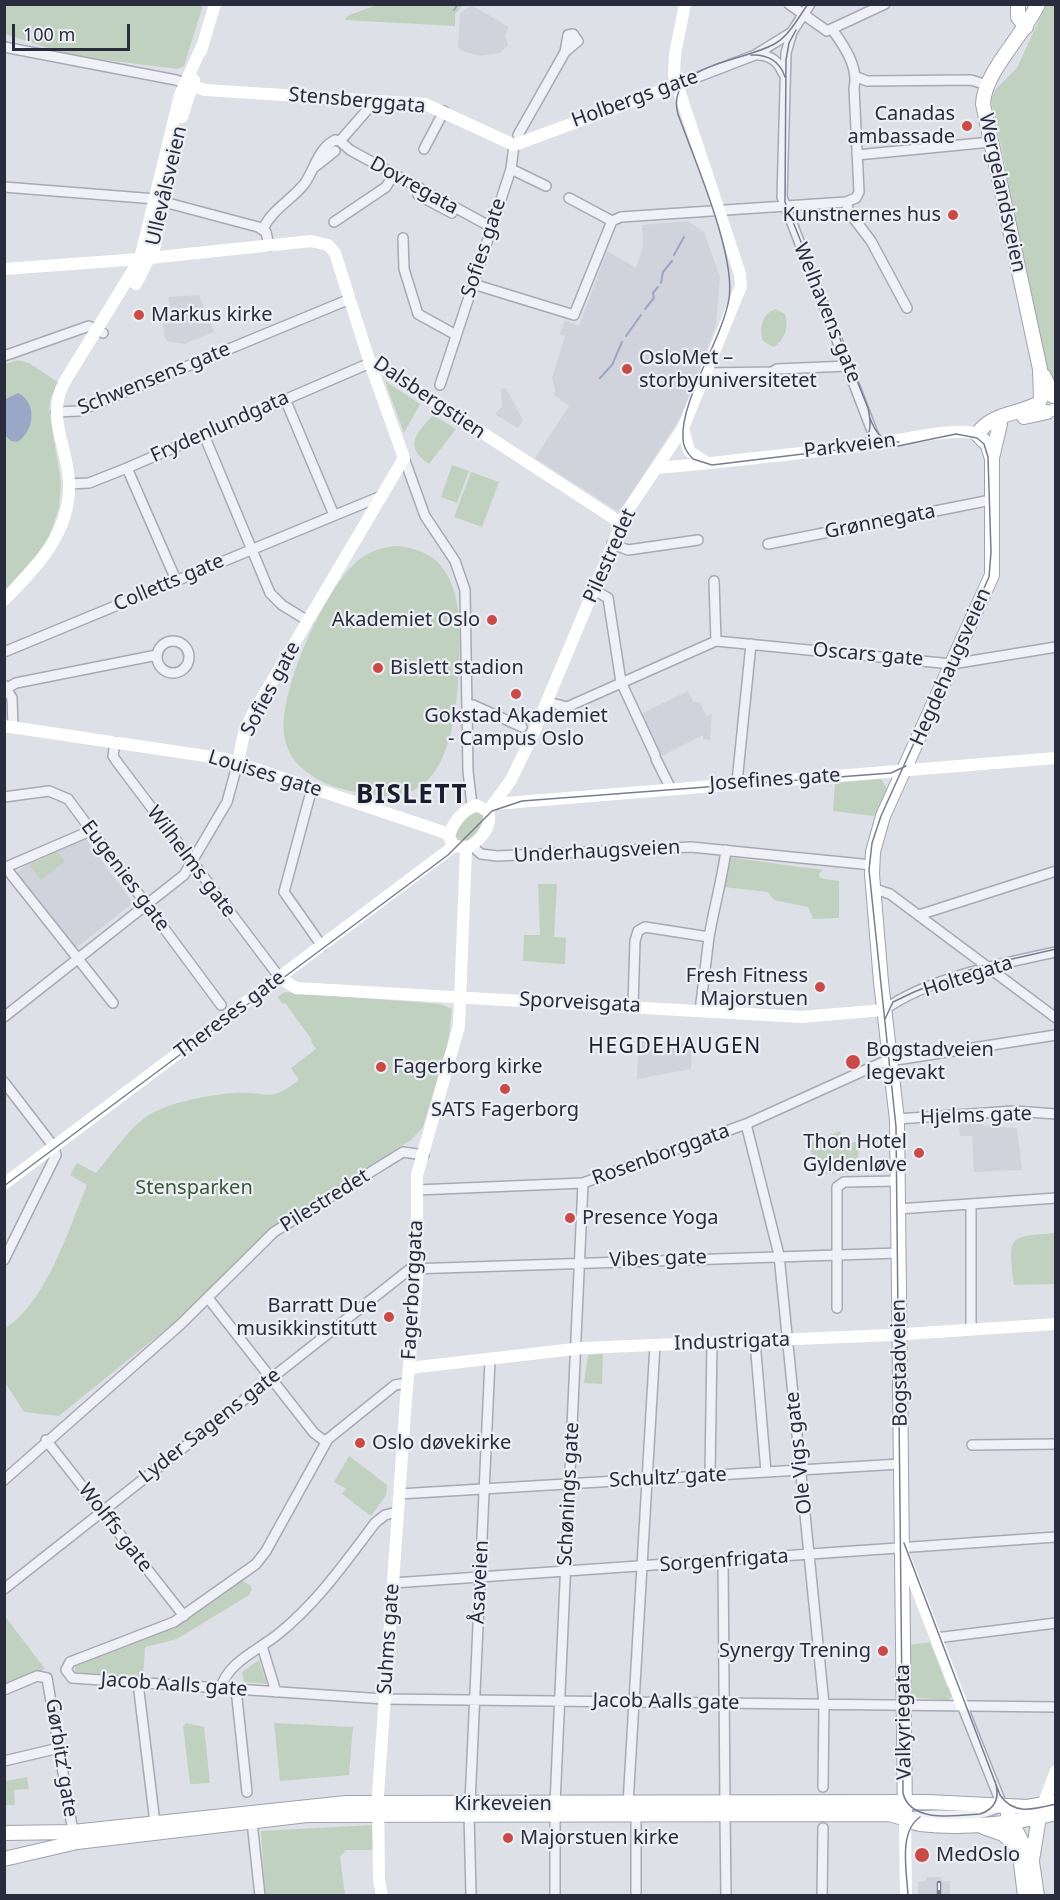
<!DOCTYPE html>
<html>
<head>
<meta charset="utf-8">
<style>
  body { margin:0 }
  #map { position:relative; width:1060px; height:1900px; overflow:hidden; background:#dee0e7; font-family:"Noto Sans",sans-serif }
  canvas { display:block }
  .frame { position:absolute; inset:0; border:6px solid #282c3d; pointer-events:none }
  .scale { position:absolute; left:12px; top:24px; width:118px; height:27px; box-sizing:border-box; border:3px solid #282c3d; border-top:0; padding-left:8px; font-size:18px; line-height:21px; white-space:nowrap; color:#282c3d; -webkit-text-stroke:4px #edeff5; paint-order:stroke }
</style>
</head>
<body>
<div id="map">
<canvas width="1060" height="1900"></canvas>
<div class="frame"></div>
<div class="scale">100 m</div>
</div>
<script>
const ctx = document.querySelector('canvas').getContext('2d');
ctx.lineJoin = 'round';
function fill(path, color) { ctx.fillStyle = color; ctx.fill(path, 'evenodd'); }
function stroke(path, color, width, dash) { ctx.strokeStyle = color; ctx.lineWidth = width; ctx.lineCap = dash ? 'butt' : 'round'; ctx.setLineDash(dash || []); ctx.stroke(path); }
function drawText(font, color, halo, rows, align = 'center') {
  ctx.font = font + ' "Noto Sans",sans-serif'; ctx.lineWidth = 4.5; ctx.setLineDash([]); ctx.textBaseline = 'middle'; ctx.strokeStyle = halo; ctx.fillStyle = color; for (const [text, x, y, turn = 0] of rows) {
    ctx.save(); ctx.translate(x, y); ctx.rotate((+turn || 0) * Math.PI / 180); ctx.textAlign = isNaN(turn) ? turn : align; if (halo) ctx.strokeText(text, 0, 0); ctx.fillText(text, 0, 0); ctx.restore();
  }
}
fill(new Path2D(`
  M471 5 509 27 505 35 508 45 500 53 480 56 463 51 458 47 460 14Z
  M688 221 704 232 720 277 716 325 682 415 619 512 535 458 569 406 554 395 555 389 552 378 565 336 560 334 565 320 579 326 607 251 636 268 643 245 642 225Z
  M199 295 214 332 184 344 167 341 164 336 162 308 170 307 168 297Z
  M506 388 523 420 518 428 495 414 502 406 501 389Z
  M688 691 693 702H700L706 716 712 714 710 740 703 739V735L660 757 641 714Z
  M86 839 133 903 76 948 16 873 27 865Z
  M639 1040 687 1043 692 1047 691 1069 637 1079Z
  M973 1118H981L983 1126 1017 1128 1022 1170 974 1172 972 1136H960L959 1123 971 1122Z
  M926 1877H941L942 1881H950V1895H918V1882L926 1881Z`), '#d0d2dc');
fill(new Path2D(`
  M5 5H203L184 66 178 69 72 56 5 34Z
  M377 5V4L463 5 455 14V26L345 20 347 16Z
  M1046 5H1055V390L1050 380 1002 170 1006 169 991 100 995 90 1017 68Z
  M776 309 785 314C789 327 785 341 773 347L763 341C759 328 762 313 776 309Z
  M18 360 29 363 59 383 51 397 49 409 61 483 59 508 47 543 5 591V364Z
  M385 381 420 404 404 433Z
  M433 415 456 429 429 464C403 446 416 434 433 415Z
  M452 465 469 471 457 503 441 497Z
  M471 472 499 482 482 527 454 517Z
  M394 546C412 547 430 552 442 567 463 594 460 636 459 669 455 728 447 812 365 794 350 791 334 788 321 781 304 772 289 760 285 739 275 697 326 584 360 559 370 551 382 548 394 546Z
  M881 779 887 789 874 816 833 811 835 783Z
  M478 812 483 814C484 827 474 841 459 843L455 837C457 825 467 815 478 812Z
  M57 852 65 861 41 880 29 865Z
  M727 857 823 870 819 874 820 878 839 881V918L813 919 808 907 774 900 768 892 723 887Z
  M538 884H557L554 937 566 938 565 964 523 961 524 935H540Z
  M285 992 440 1004 452 1009 448 1043 423 1127 411 1140 275 1226 176 1321 59 1416 24 1412 4 1381V1329C46 1304 69 1228 87 1185L70 1175 77 1163 96 1173C111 1155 124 1135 142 1120 162 1103 208 1095 234 1093 269 1091 267 1104 299 1080L291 1068 316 1049 311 1042 312 1040 285 1003 283 1004 277 997Z
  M840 1131 844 1143 858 1142 859 1172 822 1174 807 1144Z
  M1055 1233V1284L1014 1285C1008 1235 1007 1237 1055 1233Z
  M603 1354 602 1384 584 1383 588 1355Z
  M349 1456 387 1485 386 1495 371 1516 342 1494 346 1489 334 1482Z
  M241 1580 250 1585 252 1590 249 1595 177 1639 145 1647 143 1678 75 1672V1666L172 1626Z
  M4 1615 45 1669 4 1686Z
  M930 1642 947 1686 951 1689 953 1696 948 1700 909 1697 910 1645Z
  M259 1660 267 1684 244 1682 242 1672Z
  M186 1723 204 1727 210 1783 190 1784 183 1726Z
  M274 1723 353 1727 349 1775 280 1781Z
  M27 1777 29 1789 14 1790 15 1805H5V1781Z
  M372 1825 373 1850H346L340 1857 345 1895H265L261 1831Z`), '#c1d1bf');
fill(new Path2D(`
  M18 393C38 403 34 432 17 442L11 441 5 435 4 400Z`), '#9aa7c6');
stroke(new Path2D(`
  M454 10 458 4
  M674 255 684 237
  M661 283 663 272 672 261
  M645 309 654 298 653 293 658 287
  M626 336 641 315
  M600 378 612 365 622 342`), '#9aa7c6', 2);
const street = new Path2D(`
  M789 4 827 31 885 4
  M810 4 792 32 786 53 782 197 877 444
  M4 47 176 80 190 85
  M755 55C769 54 778 60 783 73
  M857 77 867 81 971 80 987 85
  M677 85 755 55 792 32
  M521 140 518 135 565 52 568 35 573 34 578 41 565 52
  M340 141 350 150 491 227
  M424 149 444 111
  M857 155 991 142
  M316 166 335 151
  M511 169 546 186
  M4 187 156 199
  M418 195 452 213
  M569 198 612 221 621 217 846 202 856 198 859 192 854 88C859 67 844 46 832 29
  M164 202 258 227 266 232 269 246
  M846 202 849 212 871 241 907 308
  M334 222 386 187 389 182
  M263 229C272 209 292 200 305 183 315 168 318 149 335 140L340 141 368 109V101
  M403 238 404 269 418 314 456 335
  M473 284 574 315 612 221
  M4 356 89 326 103 333
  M705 373 772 372 777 369 848 366
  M440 385 511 169 514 145
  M285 399 334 515
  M56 412 79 411 350 299
  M204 435 270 593 282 605 308 621
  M404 458 425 516 455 561 465 590 468 771 472 806
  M127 468 176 580
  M69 484 89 483 127 468 370 363
  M612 544 628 550 698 540
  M768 544 991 500
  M714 581 716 641
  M594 590 608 598 621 682 655 755
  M157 657a16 16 0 1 1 32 0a16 16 0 1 1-32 0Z
  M4 652 379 497
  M4 685 12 698 13 727
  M7 688 16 683 157 655
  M548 702 567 707 716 641 952 664 1056 647
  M468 705H473L522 727
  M115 742 113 756 117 762 280 978
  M656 759 670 787
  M737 782 751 644
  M312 788 284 892 322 946
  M4 797 49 791 68 799 221 1005
  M472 846 481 854 497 856 691 847 872 865
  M4 868 90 831
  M6 868 113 1003
  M872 888 890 894 1056 1018
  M919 915 1056 871
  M709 937C714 908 722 880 726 850
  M633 1006 635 941 638 931 645 927 709 937 700 1011
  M884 1010C926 979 1004 963 1056 952
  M4 1017 184 875 227 802 238 762
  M4 1082 54 1147 56 1155 4 1260
  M897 1119 1014 1111 1056 1114
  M746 1124 779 1255 824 1704 823 1787
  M417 1190 583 1183 746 1124 883 1062 1056 1035
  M971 1205V1329
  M898 1209 1056 1198
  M208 1298 314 1433 326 1442
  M837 1308V1187L844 1182 898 1181
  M755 1341 766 1472
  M407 1383 395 1385 328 1439 266 1551 256 1564 174 1622 70 1662 66 1670 72 1678 384 1699 1056 1707
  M46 1440 184 1616
  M972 1445 1056 1444
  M710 1475 712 1342
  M4 1480 181 1324 274 1232 403 1152 424 1155
  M399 1494 900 1464
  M723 1561 725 1804
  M393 1583 1056 1537
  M4 1589 410 1269 899 1253
  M936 1638 1056 1623
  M262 1646 276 1692
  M138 1683 155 1823
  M221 1688C227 1663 258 1650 277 1635 316 1604 345 1563 375 1523L385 1515 397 1512
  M236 1689 247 1792
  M4 1690 37 1676 47 1678 73 1832
  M4 1761 59 1748
  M470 1803 490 1360
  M555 1804 583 1183
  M628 1804 655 1345
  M469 1813 471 1896
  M555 1813V1896
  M636 1814V1896
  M725 1814 726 1896
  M905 1818C936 1810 975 1823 1002 1805L962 1705
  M252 1822 260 1896
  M822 1896 823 1828`);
const primary = new Path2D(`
  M1018 4V17L1026 27
  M1038 4C1024 35 984 72 983 104L1040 369 1041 398
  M1044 376 1053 396
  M1024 417 1047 412
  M991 456 988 445 977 434C993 412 1018 415 1039 403
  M1008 1815 1032 1862 1037 1896
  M905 1818 897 1120 881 982 872 874 873 852 883 816 992 575V458L1000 424
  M983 1827 1003 1834 1019 1848
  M4 1833 73 1832 346 1803 928 1802 1027 1807 1056 1802
  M1019 1847 1025 1896
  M4 1859 77 1842 307 1815 889 1814C900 1816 910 1822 920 1824 963 1829 1014 1824 1056 1813
  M1032 1860 1040 1811`);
stroke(street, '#a7aab4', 12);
stroke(primary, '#9ea2b2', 16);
stroke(street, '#f0f1f6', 9);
stroke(new Path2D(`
  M201 51 215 4
  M192 86 205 90 425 104 514 145 677 85
  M182 117 194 80
  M4 269 140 259 311 241 328 245 335 253 370 363 404 458 252 715 244 733 238 762
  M136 284 155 246 166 184
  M370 363 380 366 621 523
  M1054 410H1056
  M683 428 689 451 707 463
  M656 468C729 462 802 453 874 444 896 441 960 426 977 434
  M4 600C36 568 71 532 69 483 68 446 45 417 65 381L140 259 180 95 203 44
  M4 726 226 759 449 834
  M494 804 1056 758
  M476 805 488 811C493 826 481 839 469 847L454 846 449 837C452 823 463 810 476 805Z
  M488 811 511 780 534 732 626 513 683 428 741 286 740 274 674 75 675 54 685 4
  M280 978 296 988 801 1017 884 1010
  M4 1184 454 846
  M409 1368 583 1348 891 1335 1056 1324
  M903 1553 962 1705
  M1043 1805 1056 1771
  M905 1818 906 1896
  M382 1896 379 1880 378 1794 406 1399 417 1280V1175L459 1026 466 849`), '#fff', 12);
stroke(primary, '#fff', 14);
stroke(new Path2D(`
  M808 4C798 18 790 34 776 43 746 62 664 63 678 114 694 159 736 254 729 299 722 340 680 400 683 439 683 447 687 453 693 459L712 465 861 447 898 446 956 434 977 438 984 444 988 457 991 552 989 577 881 816 872 843 869 870 896 1127 903 1793C910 1823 955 1816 980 1814 996 1809 1000 1797 995 1781
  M796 30 789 43 786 60 785 202 868 408C872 425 872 440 853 448
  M751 55C767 54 780 61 785 77
  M870 418C875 432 882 442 899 442
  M885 1019 893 1002 914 992 977 967 1056 949
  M4 1186 448 855 492 811 522 801 891 773 906 766
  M904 1543 1000 1795C1014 1816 1035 1809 1056 1804
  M908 1896C907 1872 898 1832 920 1817`), '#787d90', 1.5);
const rail = new Path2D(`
  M939 1883V1896`);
stroke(rail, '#787d90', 4.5);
stroke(rail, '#edeff5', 2, [7]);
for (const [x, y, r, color] of [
  [967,126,6,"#c94a46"],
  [953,215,6,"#c94a46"],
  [139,315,6,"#c94a46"],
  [627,369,6,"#c94a46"],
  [492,620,6,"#c94a46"],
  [378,668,6,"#c94a46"],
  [516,694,6,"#c94a46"],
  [820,987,6,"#c94a46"],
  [853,1062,8,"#c94a46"],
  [381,1067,6,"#c94a46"],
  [505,1089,6,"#c94a46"],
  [919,1153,6,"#c94a46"],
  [570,1218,6,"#c94a46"],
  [389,1317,6,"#c94a46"],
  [360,1443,6,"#c94a46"],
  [883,1651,6,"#c94a46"],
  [508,1838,6,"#c94a46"],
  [922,1855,8,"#c94a46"]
]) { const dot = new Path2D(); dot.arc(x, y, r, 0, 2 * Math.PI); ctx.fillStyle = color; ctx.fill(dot); stroke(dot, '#edeff5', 2); }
drawText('20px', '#282c3d', '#edeff5', [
  ["Holbergs gate",635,99,-20],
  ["Stensberggata",357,101,5],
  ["Ullevålsveien",167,186,-77],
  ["Dovregata",414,186,29],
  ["Wergelandsveien",1002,193,78],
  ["Sofies gate",484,248,-72],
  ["Welhavens gate",827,313,68],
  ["Schwensens gate",154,379,-22],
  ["Dalsbergstien",429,398,34],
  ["Frydenlundgata",220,427,-24],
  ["Parkveien",850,446,-7],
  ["Grønnegata",880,522,-11],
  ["Pilestredet",610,556,-66],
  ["Colletts gate",169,583,-23],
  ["Oscars gate",868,655,5],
  ["Hegdehaugsveien",951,667,-66],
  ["Sofies gate",271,689,-62],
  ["Louises gate",265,774,17],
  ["Josefines gate",775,780,-4],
  ["Underhaugsveien",597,852,-3],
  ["Wilhelms gate",191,862,53],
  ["Eugenies gate",125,876,53],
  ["Holtegata",968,977,-18],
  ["Sporveisgata",580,1003,3],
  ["Thereses gate",230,1015,-37],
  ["Hjelms gate",976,1116,-2],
  ["Rosenborggata",661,1155,-20],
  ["Pilestredet",325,1201,-32],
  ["Vibes gate",658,1259,-2],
  ["Fagerborggata",413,1290,-87],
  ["Industrigata",732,1342,-2],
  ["Bogstadveien",900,1363,-91],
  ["Lyder Sagens gate",210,1426,-38],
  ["Ole Vigs gate",799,1453,-96],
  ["Schultz’ gate",668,1478,-3],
  ["Schønings gate",569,1494,-87],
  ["Wolffs gate",115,1528,52],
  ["Sorgenfrigata",724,1561,-4],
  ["Åsaveien",480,1582,-87],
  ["Suhms gate",389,1639,-86],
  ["Jacob Aalls gate",174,1685,4],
  ["Jacob Aalls gate",666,1702,1],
  ["Valkyriegata",904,1722,-91],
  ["Gørbitz’ gate",61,1758,81],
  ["Kirkeveien",503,1804]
]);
drawText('20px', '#282c3d', '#edeff5', [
  ["Canadas",955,114,"right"],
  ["ambassade",955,137,"right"],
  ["Kunstnernes hus",941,215,"right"],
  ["Markus kirke",151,315],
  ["OsloMet –",639,358],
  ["storbyuniversitetet",639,381],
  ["Akademiet Oslo",480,620,"right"],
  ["Bislett stadion",390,668],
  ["Gokstad Akademiet",516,716,"center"],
  ["- Campus Oslo",516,739,"center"],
  ["Fresh Fitness",808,976,"right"],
  ["Majorstuen",808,999,"right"],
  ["Bogstadveien",866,1050],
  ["legevakt",866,1073],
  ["Fagerborg kirke",393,1067],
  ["SATS Fagerborg",505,1110,"center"],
  ["Thon Hotel",907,1142,"right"],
  ["Gyldenløve",907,1165,"right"],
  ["Presence Yoga",582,1218],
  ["Barratt Due",377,1306,"right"],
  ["musikkinstitutt",377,1329,"right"],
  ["Oslo døvekirke",372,1443],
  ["Synergy Trening",871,1651,"right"],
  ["Majorstuen kirke",520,1838],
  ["MedOslo",936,1855]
], 'left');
drawText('20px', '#365935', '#edeff5', [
  ["Stensparken",194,1188]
]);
ctx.letterSpacing = '1.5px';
drawText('21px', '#1a1d2e', '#edeff5', [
  ["HEGDEHAUGEN",675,1047]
]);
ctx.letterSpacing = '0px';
ctx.letterSpacing = '1.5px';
drawText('bold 26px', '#1a1d2e', '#edeff5', [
  ["BISLETT",412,796]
]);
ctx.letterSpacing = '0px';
</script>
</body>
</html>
